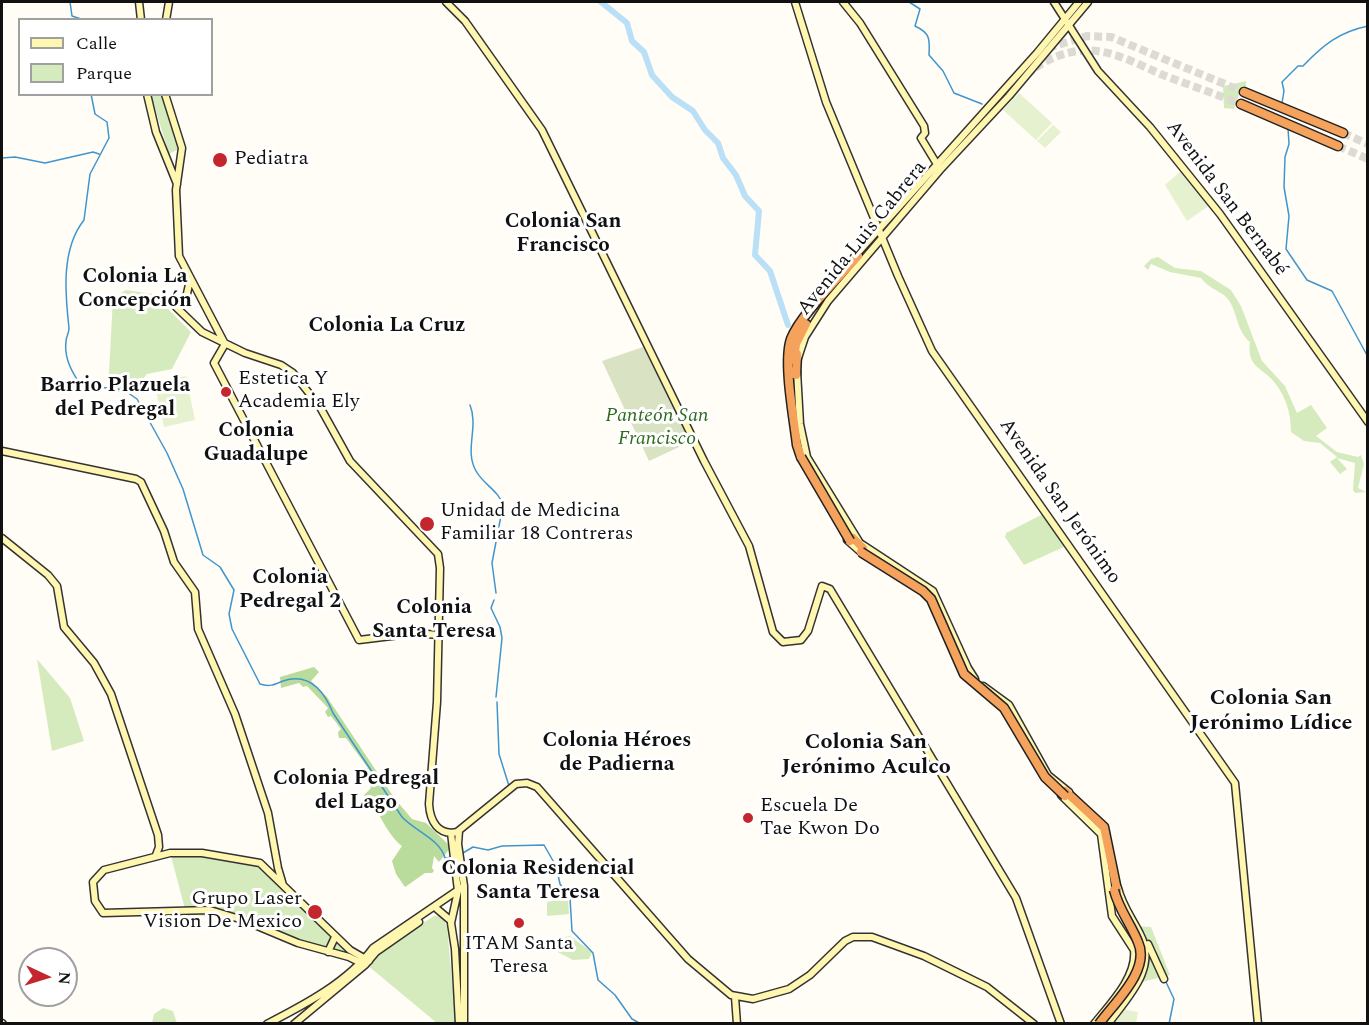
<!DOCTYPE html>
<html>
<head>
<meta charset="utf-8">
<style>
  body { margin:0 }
  #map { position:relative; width:1369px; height:1025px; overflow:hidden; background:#fffdf5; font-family:Spectral,serif }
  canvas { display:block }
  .frame { position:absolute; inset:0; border:3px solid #111; pointer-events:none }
  .legend { position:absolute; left:18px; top:18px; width:195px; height:78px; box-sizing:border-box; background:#fff; border:2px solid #a0a0a0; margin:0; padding:8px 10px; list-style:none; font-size:18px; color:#111 }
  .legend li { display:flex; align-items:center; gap:12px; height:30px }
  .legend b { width:30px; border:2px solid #a0a0a0 }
  .north { position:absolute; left:18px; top:947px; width:60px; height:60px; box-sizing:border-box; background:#fff; border:2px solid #a0a0a0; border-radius:50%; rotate:94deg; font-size:16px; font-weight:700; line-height:24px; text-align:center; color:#111 }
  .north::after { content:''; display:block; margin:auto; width:21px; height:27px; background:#c4262e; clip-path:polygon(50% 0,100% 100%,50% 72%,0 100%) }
</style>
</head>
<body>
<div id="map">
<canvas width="1369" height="1025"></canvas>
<div class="frame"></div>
<ul class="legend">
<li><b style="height:8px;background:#fff6b0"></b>Calle</li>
<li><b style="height:16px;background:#d5ebbd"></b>Parque</li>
</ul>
<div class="north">N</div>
</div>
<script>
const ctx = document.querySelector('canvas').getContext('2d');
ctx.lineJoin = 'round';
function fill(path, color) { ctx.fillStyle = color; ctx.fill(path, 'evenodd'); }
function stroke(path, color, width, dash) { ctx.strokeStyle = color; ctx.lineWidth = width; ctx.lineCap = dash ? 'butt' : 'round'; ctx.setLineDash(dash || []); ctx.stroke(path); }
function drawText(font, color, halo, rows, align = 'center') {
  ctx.font = font + ' Spectral,serif'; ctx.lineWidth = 6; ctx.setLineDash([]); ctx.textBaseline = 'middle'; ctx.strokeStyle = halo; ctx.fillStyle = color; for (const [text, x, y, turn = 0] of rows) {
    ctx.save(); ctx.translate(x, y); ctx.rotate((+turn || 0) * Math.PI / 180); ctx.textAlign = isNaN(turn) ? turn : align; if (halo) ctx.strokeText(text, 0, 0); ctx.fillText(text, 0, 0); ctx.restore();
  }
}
fill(new Path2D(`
  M1246 81V87L1242 86 1234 109 1224 108 1223 86Z
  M151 95H162L179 149 169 154Z
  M1158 257 1175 268 1201 271 1231 290 1241 306 1262 361 1285 386 1297 413 1311 405 1327 428 1316 436 1337 452 1358 457 1361 455 1364 464 1358 488 1366 492 1355 493 1353 490 1355 463 1337 458 1347 469 1340 474 1330 462 1337 457 1320 443 1304 441 1291 432C1291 414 1286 397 1275 383 1264 368 1246 368 1250 342 1235 330 1238 309 1226 297 1220 291 1208 288 1201 278L1170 272 1151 264 1148 270 1144 266 1151 259Z
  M126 290 153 294 191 332 172 369 147 374 131 393 108 391 113 298Z
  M1043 514 1066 546 1024 565 1005 537 1006 533Z
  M37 659 70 698 84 741 52 751Z
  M202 853 260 864 335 937 365 958 361 962 241 922 186 913 171 856Z
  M568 898 569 914 547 916V902Z
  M434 916H442L447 927 456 1023H437L367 965 377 952Z
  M1136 926 1151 927 1170 975 1142 982 1136 986Z
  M570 936 592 952 589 959 573 960 548 947 539 946V942Z
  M163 1008 173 1011 177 1023H152L154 1014Z`), '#d5ebbd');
fill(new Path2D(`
  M314 667 319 672 311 681 327 697 395 799 412 819 426 823 451 847 439 862 434 856 432 868 434 871 432 873H425L405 887 396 874 392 861 402 846C392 839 380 818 375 806L368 804 364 795 371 788 362 770 368 768 346 738H339L338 732 341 729 331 716 328 717 325 712 328 708 307 686 303 687 299 683 281 688 280 677Z`), '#b9dc9c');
fill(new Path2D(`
  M643 347 690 442 649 461 602 361Z`), '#d9e3c4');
fill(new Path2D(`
  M1019 93 1052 123 1036 140 1003 110Z
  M1053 125 1061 132 1045 148 1037 141Z
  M1182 170 1210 205 1187 221 1165 185Z
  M186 376 195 420 164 427 154 382Z
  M1122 1009 1138 1012 1136 1023 1113 1024Z`), '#e6f2cf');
stroke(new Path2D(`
  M70 2 72 16 84 20
  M909 2 920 9 915 26C930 33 930 39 929 55L943 71 954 93 982 104
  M91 94 95 114 107 122 109 138 90 174 84 220C61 249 65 293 69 328 69 334 66 336 66 342 64 357 72 373 81 385L124 390 137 399 167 453 183 489 203 555 220 567 234 590 229 614 232 629 260 684C269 687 274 685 283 681 309 672 324 691 333 713L402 817C415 831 440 839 445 858L453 857
  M1282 103 1284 91 1282 82 1298 66H1303C1323 45 1339 32 1368 26
  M1288 128 1289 144 1285 157 1284 187 1289 216 1286 249 1307 280 1332 291 1368 357
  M2 158 15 157 45 163 93 152 99 154
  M470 405C479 427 464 450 476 471 483 484 499 491 503 505L492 563 496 593
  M494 600 491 608 500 627 502 638 496 697
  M497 702 499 754 509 786
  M463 853 473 847 488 850 502 846 544 845 556 866 560 884 570 898 572 931 593 953 598 980 615 995 632 1019 641 1024
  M1166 982 1174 999 1169 1024`), '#3f96cf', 1.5);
stroke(new Path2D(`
  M601 2 627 23 632 41 644 52 652 75 672 97 693 111 705 130 718 143 723 158 736 175 745 196 759 211 755 255 770 271 788 325`), '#b9e0f7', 6);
stroke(new Path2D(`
  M1048 48 1087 36 1111 37 1244 92
  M983 117C1015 83 1050 42 1103 52 1124 56 1144 67 1163 75 1189 85 1216 94 1241 104
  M1343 133 1368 144
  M1338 146 1368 159`), '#dbdad3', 8, [8, 4]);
const secondary = new Path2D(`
  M139 2 141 20
  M446 2 465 21 542 130 704 461 749 546 773 632 783 642 801 640 808 631 822 586 830 589 1016 898 1061 1024
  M795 2 826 102 898 276 932 351 1235 783 1258 1024
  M843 2 860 23 924 126 925 133 921 138 938 166
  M1054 2 1098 71 1150 127 1220 214 1368 422
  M166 20 169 2
  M147 94 156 132 177 184
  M165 94 182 148 176 190 179 256 225 344
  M854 257 1037 53 1079 2
  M190 280 186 298 176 307 202 332 245 353 281 365 293 373 320 407 350 461 438 554 440 568 437 702 429 804C430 821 438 836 457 832L516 784 527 783 537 787 688 959 731 995 753 999 789 989 810 975 845 941 853 937H872L924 956 987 987 1034 1024
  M225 344 214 363 359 640 416 633 438 635
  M798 358 805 337 828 301 940 170 1009 96 1088 2
  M797 371 800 424 807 457 860 543 933 591 968 668 975 679
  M2 451 136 479 141 482 164 531 174 562 195 592 198 629 235 714 268 813 278 868 283 885
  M2 538 48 575 57 586 64 627 94 663 111 694 158 835 159 847 156 855
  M847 540 864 555
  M983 686 1009 705 1048 775 1069 792
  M1061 795 1101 834 1112 916 1134 950C1137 977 1110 1004 1094 1024
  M459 831 458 844 464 886V1024
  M451 833 458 891 451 923 455 949 459 1024
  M437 909 450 920
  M1148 944 1164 979
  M328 952 335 937
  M365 965 349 957 298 943 243 920 210 910 103 913 95 901 93 882 104 870 170 853H202L260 863 350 950 369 961
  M735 997 737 1024
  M2 1023 3 1024
  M267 1024C304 1005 348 982 373 948L464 886
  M294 1024 365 965 376 952 419 922
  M1108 1024C1128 997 1158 968 1140 934 1132 918 1122 905 1118 888`);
const highway = new Path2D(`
  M1244 92 1343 133
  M1241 104 1338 146
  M794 360 796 344 806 324
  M796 375 797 354
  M801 457 797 445C794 419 783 362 791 339 800 315 840 277 858 256
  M853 538 863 548
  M1065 791 1104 827 1117 890`);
stroke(secondary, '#333', 9);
stroke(highway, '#222', 11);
stroke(secondary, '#fff6b0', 6);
stroke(highway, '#f5a25d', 8);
const highwayBridge = new Path2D(`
  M801 457 850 541
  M861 552 923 591 931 599 964 674 1004 708 1045 777 1065 796
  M1099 1024C1114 1003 1151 970 1138 942 1131 924 1119 910 1114 890`);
stroke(highwayBridge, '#222', 11, []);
stroke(highwayBridge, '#f5a25d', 8);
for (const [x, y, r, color] of [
  [220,160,8,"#c4262e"],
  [226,392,6,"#c4262e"],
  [427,524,8,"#c4262e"],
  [748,818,6,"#c4262e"],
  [315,912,8,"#c4262e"],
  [519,923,6,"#c4262e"]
]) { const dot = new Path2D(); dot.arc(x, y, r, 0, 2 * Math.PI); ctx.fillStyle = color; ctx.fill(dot); stroke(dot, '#fff', 2); }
drawText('20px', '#111', '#fff', [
  ["Pediatra",234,160],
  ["Estetica Y",238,380],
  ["Academia Ely",238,403],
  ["Unidad de Medicina",440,512],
  ["Familiar 18 Contreras",440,535],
  ["Escuela De",760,807],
  ["Tae Kwon Do",760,830],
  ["Grupo Laser",302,900,"right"],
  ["Vision De Mexico",302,923,"right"],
  ["ITAM Santa",519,945,"center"],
  ["Teresa",519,968,"center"]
], 'left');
drawText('20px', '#111', '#fff', [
  ["Avenida San Bernabé",1226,199,53],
  ["Avenida Luis Cabrera",863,239,-51],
  ["Avenida San Jerónimo",1059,502,55]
]);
drawText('italic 20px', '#2f6b1f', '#fff', [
  ["Panteón San",657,417],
  ["Francisco",657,440]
]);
drawText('bold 21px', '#111', '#fff', [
  ["Colonia San",563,223],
  ["Francisco",563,247],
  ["Colonia La",135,278],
  ["Concepción",135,302],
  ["Colonia La Cruz",387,327],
  ["Barrio Plazuela",115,387],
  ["del Pedregal",115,411],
  ["Colonia",256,432],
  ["Guadalupe",256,456],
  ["Colonia",290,579],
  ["Pedregal 2",290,603],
  ["Colonia",434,609],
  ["Santa Teresa",434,633],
  ["Colonia Héroes",617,742],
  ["de Padierna",617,766],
  ["Colonia Pedregal",356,780],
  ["del Lago",356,804],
  ["Colonia Residencial",538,870],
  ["Santa Teresa",538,894]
]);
drawText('bold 22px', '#111', '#fff', [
  ["Colonia San",1271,700],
  ["Jerónimo Lídice",1271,725],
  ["Colonia San",866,744],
  ["Jerónimo Aculco",866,769]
]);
</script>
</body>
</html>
